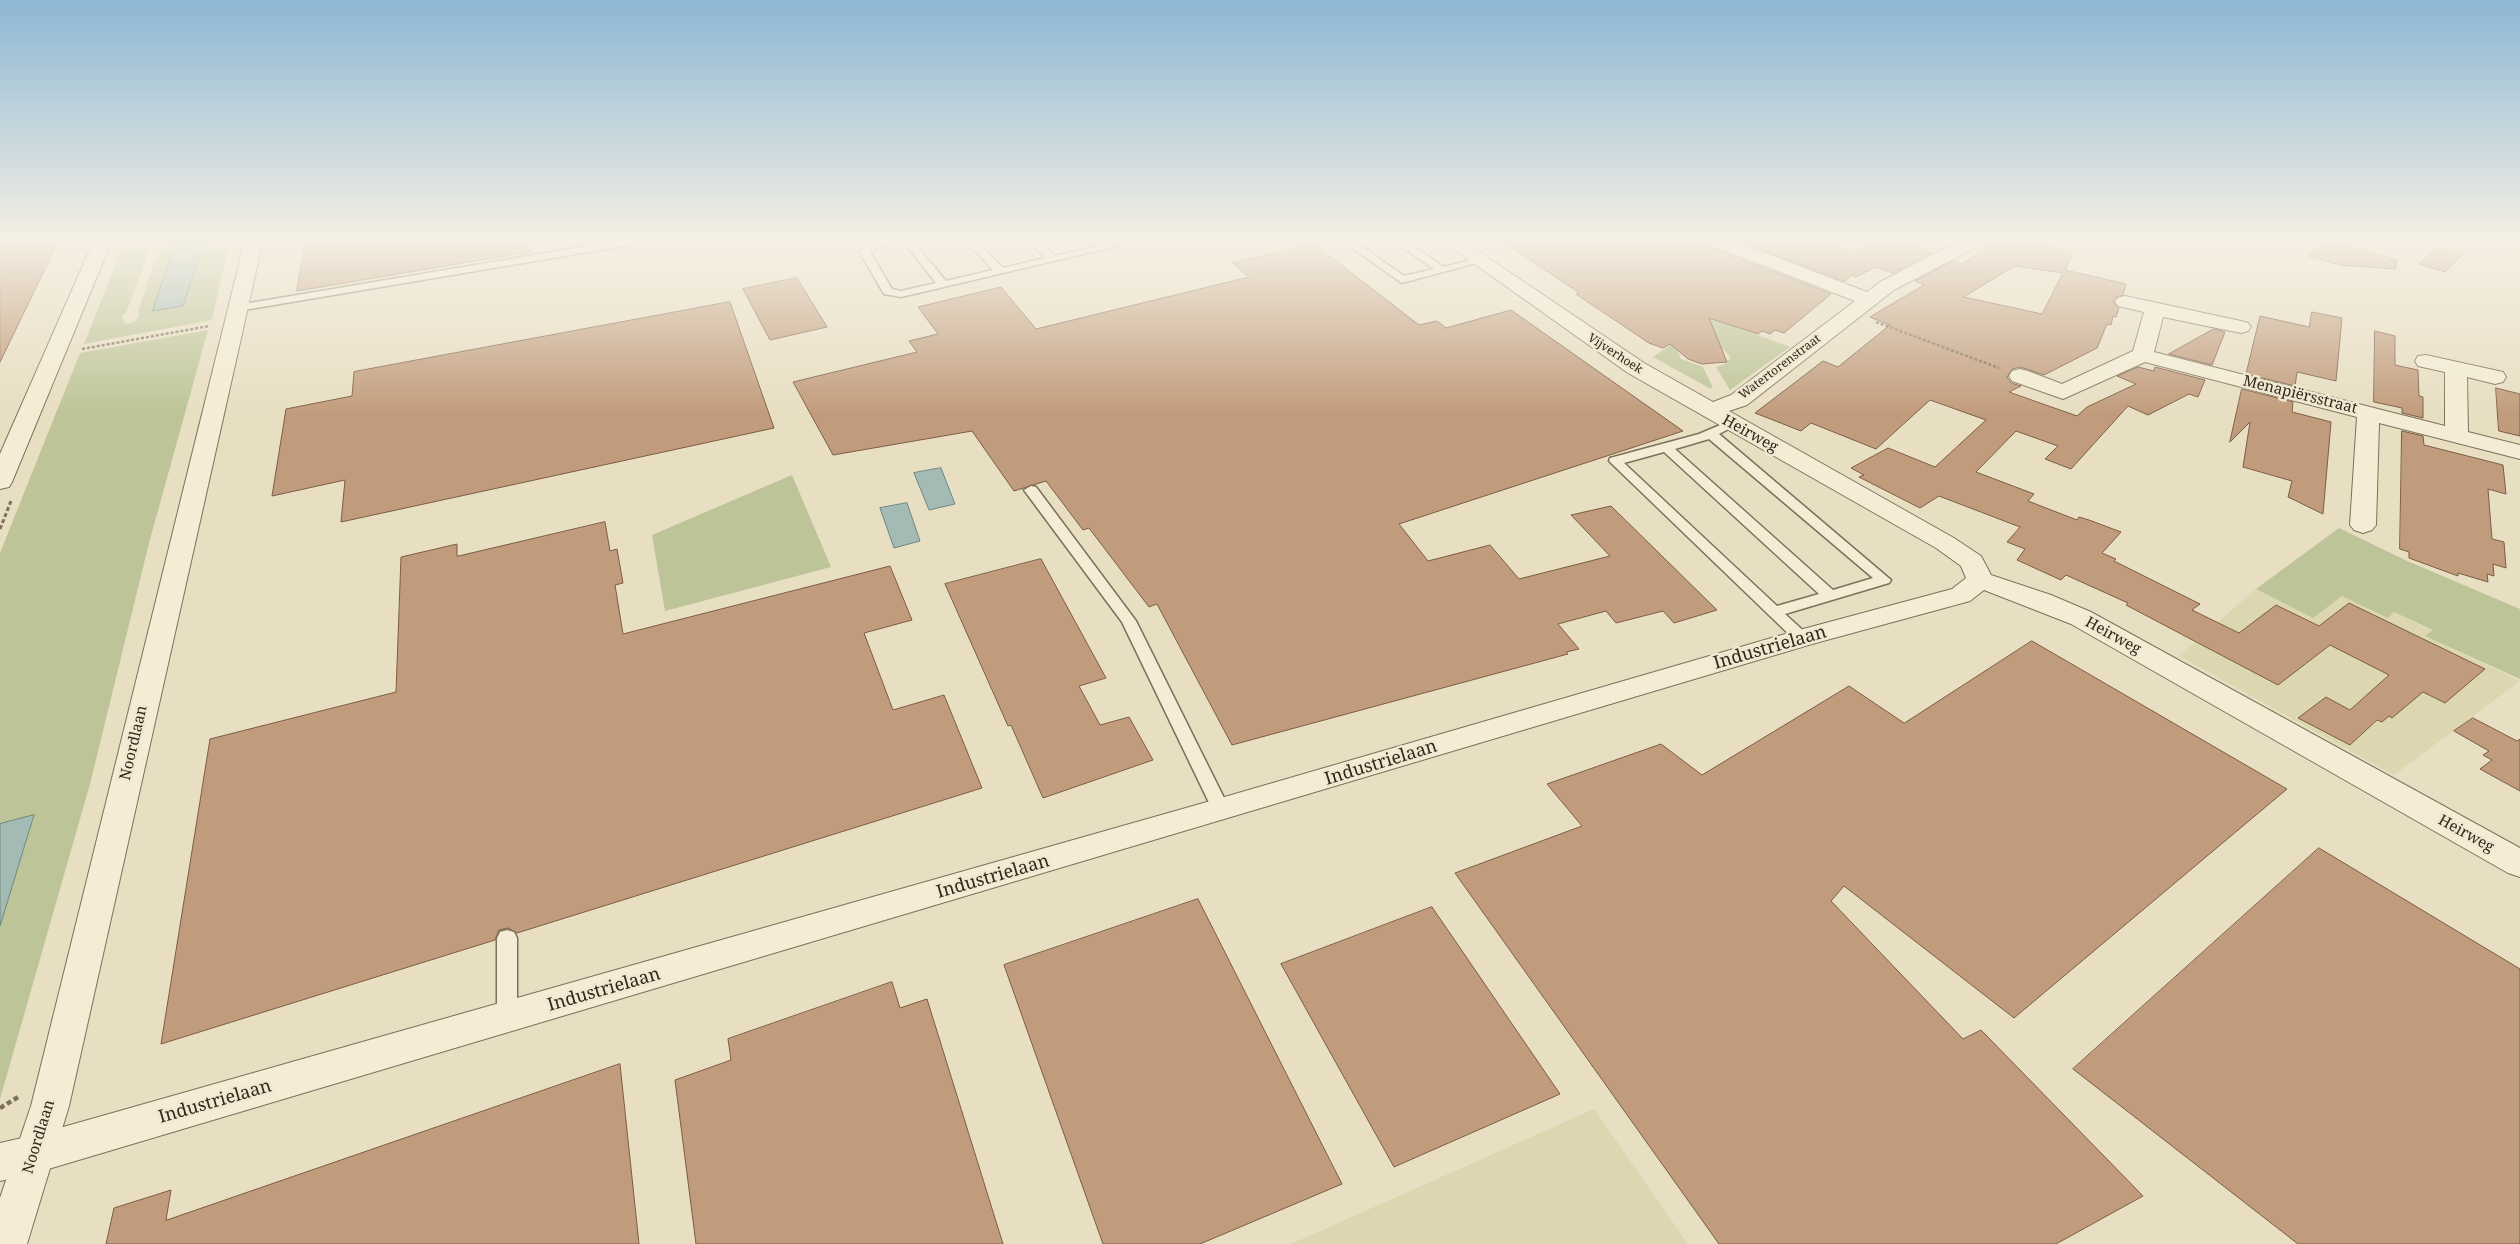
<!DOCTYPE html>
<html>
<head>
<meta charset="utf-8">
<style>
  body { margin:0 }
  canvas { display:block; background:#e8dec2 }
</style>
</head>
<body>
<canvas width="2520" height="1244"></canvas>
<script>
const ctx = document.querySelector('canvas').getContext('2d');
ctx.lineJoin = 'round';
function fill(path, color) { ctx.fillStyle = color; ctx.fill(path, 'evenodd'); }
function stroke(path, color, width, dash) { ctx.strokeStyle = color; ctx.lineWidth = width; ctx.lineCap = dash ? 'butt' : 'round'; ctx.setLineDash(dash || []); ctx.stroke(path); }
function drawText(font, color, halo, rows, align = 'center') {
  ctx.font = font + ' "Noto Serif",serif'; ctx.lineWidth = 5; ctx.setLineDash([]); ctx.textBaseline = 'middle'; ctx.strokeStyle = halo; ctx.fillStyle = color; for (const [text, x, y, turn = 0] of rows) {
    ctx.save(); ctx.translate(x, y); ctx.rotate((+turn || 0) * Math.PI / 180); ctx.textAlign = isNaN(turn) ? turn : align; if (halo) ctx.strokeText(text, 0, 0); ctx.fillText(text, 0, 0); ctx.restore();
  }
}
fill(new Path2D(`
  M2256 589 2313 618 2342 596 2388 617 2394 612 2433 631 2425 636 2520 681 2394 775 2179 656Z
  M1594 1109 1688 1244H1291Z`), '#dcd7b0');
fill(new Path2D(`
  M125 240H153L126 313 121 317 126 324 135 322 139 315 138 311 162 240H176L153 311 183 306 204 240H230L212 320 84 344Z
  M1711 318 1790 347 1730 390 1716 367 1723 365 1730 359 1729 355 1721 347H1679L1677 351 1681 359 1703 367 1712 386 1711 389 1653 357Z
  M208 330 149 543 90 784 0 1099V926L34 816 0 824V553L80 353Z
  M792 475 831 567 665 611 652 535Z
  M2339 528 2405 560 2520 609V679L2425 636 2433 630 2394 612 2388 618 2342 596 2313 618 2256 589Z`), '#bdc497');
const water = new Path2D(`
  M176 240H204L183 306 153 311Z
  M941 468 955 504 929 510 914 473Z
  M907 503 920 541 894 548 880 508Z
  M34 815 0 926V824Z`);
fill(water, '#a4bbb5');
stroke(water, '#6c8782', 1);
const building = new Path2D(`
  M0 240H59L0 362Z
  M306 240H528L529 252 297 291Z
  M1501 240H1704L1707 246 1831 294 1784 333 1775 330 1770 334 1762 331 1758 334 1709 318 1727 362 1702 364 1688 359 1670 344 1663 348 1649 343 1576 294 1579 293Z
  M1737 240H1820L1854 253 1881 240H1898L1932 253 1893 273 1876 267 1856 277 1852 275 1845 281Z
  M1998 240H2022L2073 253 2065 270 2126 284 2123 295 2116 297 2113 302 2119 308 2116 317 2113 316 2111 325 2107 324 2097 348 2044 375 2020 367 2012 369 2007 377 2011 383 2021 386 2009 392 2077 416 2087 407 2136 384 2117 376 2138 367 2154 371 2155 367 2205 380 2198 397 2189 394 2148 415 2128 406 2071 469 2045 459 2058 446 2016 431 1976 472 2034 494 2028 501 2077 520 2079 517 2089 520 2121 532 2102 553 2116 559 2114 561 2200 604 2192 610 2239 633 2276 605 2319 626 2349 603 2485 669 2445 703 2423 692 2392 718 2389 716 2382 722 2377 720 2350 745 2298 718 2326 697 2350 710 2389 675 2330 645 2278 685 2126 605 2128 603 2066 575 2061 580 2017 560 2025 549 2007 542 2020 527 1939 496 1920 508 1859 477 1864 475 1851 468 1888 448 1935 467 1986 420 1930 400 1876 449 1811 423 1801 431 1755 413 1823 361 1838 367 1890 325 1870 317 1924 285 1915 281 1953 261 1962 264ZM2015 266 2063 273 2042 314 1964 297Z
  M2327 240 2397 260 2395 269 2341 265 2308 256Z
  M1314 244 1419 325 1437 321 1446 328 1511 310 1683 431 1399 524 1428 561 1490 545 1519 579 1610 556 1571 515 1611 506 1717 610 1674 623 1663 611 1616 623 1606 611 1558 624 1579 649 1566 652 1568 654 1232 745 1157 604 1149 607 1089 528 1083 530 1046 481 1014 491 972 431 833 455 793 382 917 352 909 341 938 334 918 307 1001 287 1036 329 1249 277 1233 263Z
  M2438 247 2463 254 2445 272 2419 264Z
  M797 278 827 327 770 340 743 289Z
  M730 302 774 428 341 522 345 480 272 496 286 409 352 396 354 372Z
  M2312 312 2342 318 2336 381 2297 372 2295 386 2246 374 2260 316 2309 327Z
  M2214 329 2225 332 2212 365 2169 354Z
  M2375 331 2395 336V365L2418 370 2419 396 2423 397V418L2402 413V408L2374 402Z
  M2496 388 2520 394V436L2499 431Z
  M2242 389 2293 402 2292 412 2331 422 2323 514 2288 497 2292 481 2243 467 2250 422 2230 442Z
  M2402 431 2423 436 2424 445 2503 465 2506 494 2488 489 2492 539 2504 542 2506 568 2493 564 2494 576 2487 574 2488 582 2458 573V576L2409 558V552L2400 549Z
  M605 522 610 551 617 549 623 583 615 585 623 634 890 566 912 620 864 633 893 710 944 695 982 788 517 933 508 928 499 930 495 940 161 1044 210 739 396 692 401 557 457 544V556Z
  M1041 559 1106 678 1079 686 1100 725 1129 717 1153 760 1043 798 1011 725 1008 726 945 584Z
  M2032 641 2287 789 2014 1018 1844 886 1831 901 1963 1039 1981 1030 2143 1196 2056 1244H1719L1455 873 1582 826 1547 784 1661 744 1702 775 1849 686 1904 723Z
  M2473 718 2517 741 2520 739V791L2480 769 2492 760 2483 755 2489 751 2454 731Z
  M2319 848 2520 969V1244H2298L2073 1069Z
  M1198 899 1342 1184 1200 1244H1103L1004 965Z
  M1432 907 1560 1094 1394 1167 1281 964Z
  M892 982 900 1008 927 999 1003 1244H696L675 1080 731 1060 728 1039Z
  M620 1064 639 1244H106L114 1208 171 1190 166 1220Z`);
fill(building, '#c19c7c');
stroke(building, '#7b5d44', 1);
const service = new Path2D(`
  M623 240H647L642 243 238 311 233 308 238 305Z
  M896 240 870 252 892 289 901 291 936 283 902 240H912L946 281 993 270 965 240H976L1003 268 1045 258 1028 240H1039L1055 256 1124 240H1143L901 297 884 294 859 251 875 241Z
  M1341 240H1353L1404 276 1434 269 1392 240H1404L1444 267 1479 258 1484 261 1402 283Z
  M1732 420 1738 424 1719 434 1891 580 1889 583 1785 614 1807 634 1810 638 1807 642H1797L1609 461 1610 458 1699 434ZM1709 439 1873 578 1833 590 1675 449ZM1664 452 1819 594 1777 606 1624 463Z
  M1031 486 1036 487 1136 621 1230 810 1227 815 1221 817 1215 815 1122 622 1024 490Z
  M507 930 514 932 517 938V1017L514 1023 507 1026 500 1023 497 1017V938L500 932Z`);
const minor = new Path2D(`
  M1441 240H1462L1644 363 1713 402 1731 395 1855 301 1708 244 1706 240H1732L1867 292 1880 282 1961 240H1984L1982 244 1894 290 1747 405 1729 411 1954 538 1981 556 1991 575 2051 595 2091 612 2520 848V877L2508 873 2071 624 1984 590 1970 601 1812 644 35 1173 0 1181V1143L35 1135 1221 798 1792 632 1952 589 1966 578 1961 566 1936 548 1628 373Z
  M2125 296 2241 321 2248 323 2251 327 2248 331 2241 333 2163 317 2154 352 2445 426V372L2418 366 2415 361 2418 356 2426 355 2503 372 2506 377 2503 382 2495 384 2467 377 2468 432 2520 445V459L2379 423 2376 525 2372 530 2363 533 2354 530 2350 525 2357 417 2145 362 2063 399 2012 381 2009 376 2012 371 2020 369 2028 371 2062 384 2133 351 2144 312 2118 306 2115 302 2118 298Z`);
const tertiary = new Path2D(`
  M94 240H112L12 482 9 487 0 489V454Z
  M245 240H263L69 1106 27 1244H0V1198L31 1106Z`);
stroke(service, '#7f705b', 3);
stroke(minor, '#7f705b', 2);
stroke(tertiary, '#7f705b', 2);
stroke(new Path2D(`
  M1876 322 1999 368
  M82 349 209 326`), '#7f705b', 2.5, [3, 2]);
stroke(new Path2D(`
  M0 529 11 501`), '#7f705b', 3, [4, 2.5]);
stroke(new Path2D(`
  M0 1108 20 1096`), '#7f705b', 4.5, [5, 3]);
fill(service, '#f4ecd4');
fill(minor, '#f4ecd4');
fill(tertiary, '#f4ecd4');
const sky = ctx.createLinearGradient(0, 0, 0, 414);
sky.addColorStop(0, '#8db7d4');
sky.addColorStop(0.58, '#f5f0e4');
sky.addColorStop(1, '#f5f0e400');
ctx.fillStyle = sky;
ctx.fillRect(0, 0, 2520, 414);
drawText('12px', '#31281e', '#f0e8d0', [
  ["Vijverhoek",1615,354,33],
  ["Watertorenstraat",1780,367,-37]
]);
drawText('15px', '#31281e', '#f0e8d0', [
  ["Menapiërsstraat",2300,395,14],
  ["Heirweg",1750,434,29],
  ["Heirweg",2113,636,29],
  ["Noordlaan",134,743,-77],
  ["Heirweg",2466,834,29],
  ["Noordlaan",39,1137,-73]
]);
drawText('18px', '#31281e', '#f0e8d0', [
  ["Industrielaan",1770,648,-16],
  ["Industrielaan",1381,763,-17],
  ["Industrielaan",993,877,-16],
  ["Industrielaan",604,990,-16],
  ["Industrielaan",215,1102,-16]
]);
</script>
</body>
</html>
